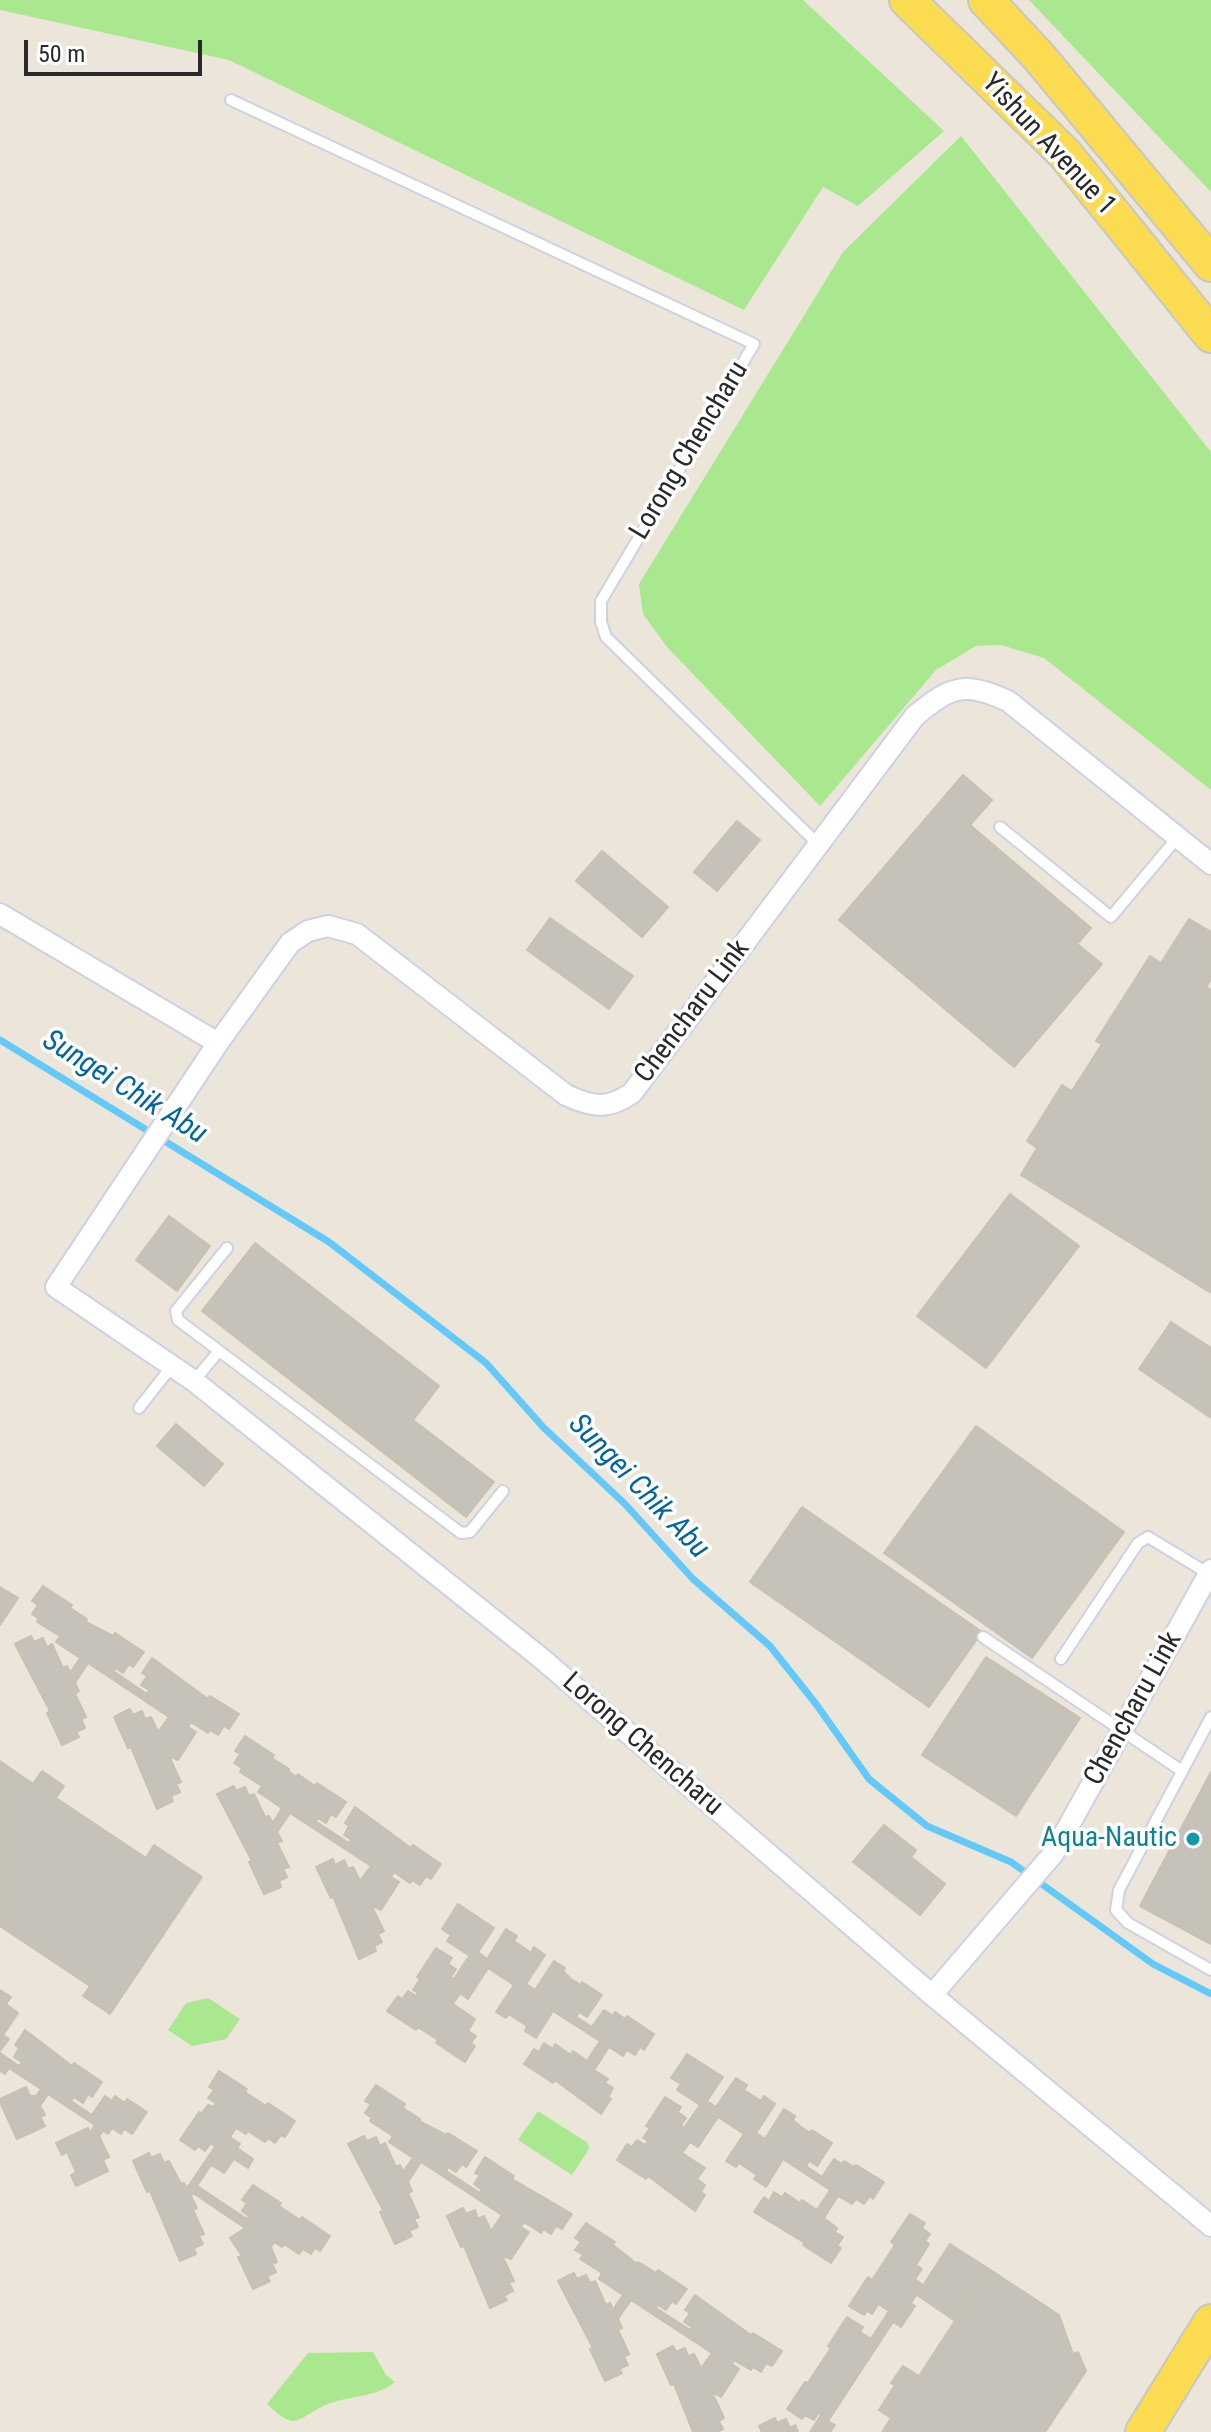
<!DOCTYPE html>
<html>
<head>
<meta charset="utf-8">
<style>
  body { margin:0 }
  #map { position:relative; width:1211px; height:2432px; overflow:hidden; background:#ece5d9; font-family:"Roboto Condensed",sans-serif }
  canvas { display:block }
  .scale { position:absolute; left:24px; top:40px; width:178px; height:36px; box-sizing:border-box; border:4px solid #292929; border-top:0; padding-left:10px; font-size:24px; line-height:28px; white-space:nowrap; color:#292929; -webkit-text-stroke:6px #fff; paint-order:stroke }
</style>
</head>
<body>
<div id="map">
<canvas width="1211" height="2432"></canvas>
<div class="scale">50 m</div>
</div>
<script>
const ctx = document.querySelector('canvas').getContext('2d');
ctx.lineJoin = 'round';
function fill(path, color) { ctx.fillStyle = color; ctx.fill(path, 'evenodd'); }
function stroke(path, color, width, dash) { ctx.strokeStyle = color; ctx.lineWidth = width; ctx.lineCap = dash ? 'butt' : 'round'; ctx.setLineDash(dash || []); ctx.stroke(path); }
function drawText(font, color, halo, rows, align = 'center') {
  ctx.font = font + ' "Roboto Condensed",sans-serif'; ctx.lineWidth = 7; ctx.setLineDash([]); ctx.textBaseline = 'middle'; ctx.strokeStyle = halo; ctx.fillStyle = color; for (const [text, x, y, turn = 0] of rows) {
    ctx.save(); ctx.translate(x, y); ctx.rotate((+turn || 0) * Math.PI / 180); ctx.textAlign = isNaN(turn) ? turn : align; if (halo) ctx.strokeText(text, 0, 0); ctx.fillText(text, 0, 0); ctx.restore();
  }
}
fill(new Path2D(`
  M0 0H803L944 131 858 206 823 187 744 310 229 60 0 10Z
  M1029 0H1211V192Z
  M961 136 1211 452V790L1044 658 1001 645 976 646 936 670 820 806 667 647 643 614 639 584 843 252Z
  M208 1998 240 2019 226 2039 192 2046 168 2030 186 2003Z
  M538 2111 588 2143 589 2149 572 2175 518 2140Z
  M373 2352 386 2375 395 2382C375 2398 351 2395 328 2404 319 2407 301 2421 293 2421 283 2420 274 2410 267 2404L308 2353Z`), '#aae890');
stroke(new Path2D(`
  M0 1040 329 1242 486 1363 544 1428 625 1504 693 1579 770 1646 816 1704 869 1779 927 1826 1011 1862 1153 1964 1211 1994`), '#62c9f8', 7);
const building = new Path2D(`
  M963 775 992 800 970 825 1091 928 1077 944 1102 964 1014 1067 839 920Z
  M737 821 760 840 717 891 694 872Z
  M602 851 668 907 642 937 576 881Z
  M550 918 633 976 609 1009 527 950Z
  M1189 919 1211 932V979L1206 987 1211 990V1293L1021 1175 1037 1148 1027 1141 1062 1085 1072 1091 1102 1044 1096 1041 1150 956 1161 963Z
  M1010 1194 1079 1246 986 1368 917 1316Z
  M169 1216 210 1246 177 1291 136 1260Z
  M255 1243 439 1386 413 1420 494 1482 466 1517 202 1311Z
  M1171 1322 1211 1348V1418L1139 1369Z
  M176 1424 223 1464 204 1486 157 1446Z
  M976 1426 1124 1532 1032 1658 884 1553Z
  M802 1507 982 1632 929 1707 750 1582Z
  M43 1586 72 1605 70 1608 87 1619 86 1622 113 1636 115 1633 144 1652 133 1667 129 1664 123 1673 115 1668 113 1671 147 1694 149 1690 141 1685 147 1676 142 1673 152 1658 208 1699 210 1696 239 1714 229 1729 224 1726 218 1735 210 1730 208 1733 191 1722 188 1727 196 1732 178 1760 169 1756 181 1782 176 1784 180 1792 171 1796 173 1801 157 1809 131 1747 128 1748 114 1717 130 1709 133 1715 142 1711 145 1719 151 1717 158 1732 169 1717 88 1663 75 1683 79 1691 75 1694 86 1717 81 1719 85 1728 76 1732 79 1737 62 1745 47 1713 50 1711 15 1644 31 1636 34 1642 43 1638 47 1647 52 1644 63 1668 67 1666 70 1673 80 1658 56 1642 60 1636 37 1622 39 1619 32 1614 38 1605 32 1601Z
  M0 1587 18 1598 0 1625Z
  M986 1657 1080 1718 1016 1816 922 1755Z
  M245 1736 274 1755 272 1758 289 1769 288 1771 296 1777 298 1774 315 1786 317 1783 346 1802 336 1817 331 1814 326 1823 318 1818 315 1821 349 1843 352 1840 344 1835 349 1826 345 1823 355 1807 411 1848 413 1845 441 1864 431 1879 426 1876 420 1885 412 1880 410 1883 394 1872 391 1877 399 1882 381 1910 371 1905 384 1931 378 1934 382 1942 374 1946 376 1951 359 1959 333 1896 331 1898 316 1867 333 1859 335 1865 344 1860 348 1869 353 1867 360 1881 371 1866 290 1813 277 1832 282 1841 277 1843 289 1867 283 1869 287 1877 279 1881 281 1887 264 1894 249 1862 252 1861 217 1794 234 1786 236 1791 245 1787 249 1796 254 1794 265 1817 269 1816 273 1823 282 1808 258 1792 262 1786 240 1772 242 1768 234 1763 240 1754 235 1751Z
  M0 1761 33 1784 42 1771 64 1786 56 1798 146 1858 154 1845 202 1877 110 2014 83 1996 90 1986 0 1926Z
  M1211 1772V1944L1140 1906Z
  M884 1825 916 1850 911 1857 945 1884 920 1915 853 1862Z
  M458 1904 494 1928 478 1952 487 1959 506 1929 517 1936 514 1941 531 1953 534 1947 545 1955 526 1984 535 1990 554 1961 565 1968 563 1971 571 1979 581 1985 582 1982 602 1995 587 2017 579 2012 576 2017 592 2027 604 2010 613 2016 615 2012 625 2019 627 2016 654 2034 644 2050 640 2047 635 2055 627 2050 623 2056 609 2047 594 2070 608 2079 605 2083 613 2088 608 2097 611 2099 601 2114 555 2080 553 2083 524 2064 534 2049 539 2052 544 2043 553 2049 555 2044 571 2055 573 2051 587 2061 600 2041 553 2011 536 2038 525 2031 527 2026 509 2014 506 2018 496 2012 514 1985 488 1968 468 1999 460 1993 453 2004 475 2019 468 2031 476 2036 471 2043 475 2046 465 2062 436 2043 438 2040 418 2027 416 2030 387 2011 398 1996 402 1999 408 1991 416 1996 418 1993 413 1990 420 1979 417 1977 436 1948 452 1958 448 1964 456 1969 451 1977 454 1979 467 1959 470 1956 447 1941 451 1935 442 1929Z
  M0 1990 11 1997 6 2004 18 2013 3 2035 9 2039 0 2051Z
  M25 2030 72 2066 74 2063 102 2082 92 2097 88 2094 83 2103 74 2097 71 2101 92 2115 105 2096 112 2101 115 2096 125 2103 127 2099 147 2112 132 2134 124 2129 121 2134 112 2128 108 2134 103 2131 99 2136 109 2157 103 2160 108 2171 76 2186 71 2175 76 2172 67 2152 62 2155 56 2143 88 2128 90 2133 95 2125 48 2094 40 2106 45 2115 40 2117 45 2126 17 2139 0 2102V2099L26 2087 30 2096H36L41 2089 9 2068 5 2074 0 2071V2053L19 2066 22 2062 14 2057 19 2048 15 2045Z
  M687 2054 723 2077 707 2101 716 2107 736 2078 747 2085 744 2090 761 2101 764 2096 775 2104 756 2133 765 2139 784 2109 795 2116 793 2120 801 2127 810 2133 812 2130 832 2143 817 2166 809 2161 806 2166 822 2177 834 2159 842 2164 844 2161 854 2167 856 2165 884 2182 873 2199 870 2196 864 2204 856 2199 852 2204 838 2196 824 2218 837 2228 835 2232 843 2237 837 2246 841 2248 831 2263 803 2245 805 2243 754 2212 764 2197 769 2201 774 2192 782 2197 785 2193 800 2203 802 2200 817 2210 830 2190 783 2159 766 2187 754 2179 757 2175 739 2163 736 2167 726 2161 744 2134 718 2117 698 2147 690 2142 682 2153 705 2168 697 2179 705 2185 701 2192 705 2195 695 2211 648 2176 646 2179 617 2160 627 2144 632 2147 637 2140 645 2145 648 2141 643 2138 650 2128 646 2126 665 2097 681 2107 678 2112 686 2118 681 2125 684 2128 700 2105 677 2090 681 2084 671 2078Z
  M219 2071 247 2089 245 2092 266 2106 268 2103 295 2121 285 2137 281 2135 275 2143 268 2138 265 2142 248 2131 246 2134 236 2128 230 2137 240 2144 237 2148 253 2159 248 2168 234 2159 224 2173 211 2165 197 2186 247 2219 249 2216 242 2211 247 2203 242 2200 253 2185 281 2203 279 2206 300 2220 302 2217 330 2236 320 2251 315 2248 311 2254 303 2249 299 2254 284 2244 282 2247 274 2242 271 2247 277 2262 272 2264 276 2272 267 2276 270 2281 253 2289 238 2257 242 2256 230 2238 245 2228 193 2193 191 2196 197 2208 193 2210 204 2234 199 2236 203 2244 194 2248 196 2254 180 2261 150 2191 147 2192 133 2161 149 2153 151 2158 160 2154 164 2163 169 2161 181 2184 184 2183 187 2188 215 2147 211 2143 205 2151 198 2146 195 2150 180 2140 199 2112 201 2114 208 2105 213 2107 216 2103 208 2098 214 2090 209 2087Z
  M376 2085 405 2104 403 2108 420 2119 419 2121 446 2135 448 2133 477 2151 466 2167 462 2164 456 2172 448 2167 446 2171 480 2193 482 2190 474 2184 480 2175 475 2173 485 2157 514 2176 512 2179 572 2214 562 2229 556 2226 551 2234 543 2229 541 2233 524 2222 521 2227 529 2232 511 2259 502 2255 514 2281 509 2283 513 2291 504 2296 507 2300 490 2308 464 2246 461 2247 447 2216 463 2208 466 2214 475 2210 478 2219 484 2216 491 2231 502 2215 421 2162 408 2182 412 2191 408 2193 419 2217 414 2219 418 2227 409 2231 412 2236 395 2244 380 2212 383 2210 348 2144 364 2136 367 2141 376 2137 380 2146 385 2143 396 2167 400 2165 403 2172 413 2158 389 2142 393 2136 370 2121 372 2118 365 2113 371 2104 365 2101Z
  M910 2214 925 2223 922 2228 930 2234 925 2241 929 2244 916 2265 922 2269 915 2279 923 2285 911 2303 915 2306 901 2327 893 2322 828 2421 835 2425 830 2432H810L821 2415 818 2413 814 2420 805 2415 802 2419 787 2409 805 2382 808 2383 817 2369 831 2348 828 2346 847 2317 863 2327 860 2332 871 2339 889 2311 878 2304 872 2314 867 2311 864 2315 849 2306 868 2277 872 2280 895 2245 891 2242Z
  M586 2223 615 2242 613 2245 637 2264 638 2262 656 2273 658 2270 687 2289 676 2304 672 2301 666 2310 658 2305 656 2308 690 2330 692 2327 684 2322 690 2313 685 2310 695 2295 751 2335 753 2333 782 2351 772 2366 766 2363 761 2372 753 2367 751 2370 734 2360 732 2364 739 2369 721 2397 712 2392 724 2418 719 2421 723 2429 717 2432H693L674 2384 671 2385 657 2354 673 2346 676 2352 685 2348 688 2356 694 2354 701 2368 712 2353 631 2300 618 2319 622 2328 618 2330 629 2354 624 2357 628 2365 619 2369 622 2373 605 2381 590 2349 593 2348 558 2281 574 2273 577 2279 586 2275 590 2283 595 2281 606 2305 610 2303 613 2310 623 2295 599 2279 602 2273 580 2259 583 2255 575 2250 581 2242 575 2238Z
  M950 2244 989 2269 955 2321 917 2295Z
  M989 2269 1059 2315 1073 2354 1078 2352 1086 2371 1045 2432H882L891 2418 879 2410 895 2385 891 2383 903 2366 919 2376Z
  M775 2418 777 2423 786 2419 790 2428 795 2425 798 2432H762L759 2426Z`);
fill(building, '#c7c2b9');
stroke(building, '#c8c1b3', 2);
const service = new Path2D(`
  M231 100 754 344 601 601V622L606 637 820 846
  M1000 827 1111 917 1177 838
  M227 1248 176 1311 178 1320 461 1533 470 1532 503 1491
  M194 1381 219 1351
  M139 1408 172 1366
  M983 1637 1182 1771
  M1061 1659 1138 1543 1148 1537 1209 1574
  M1211 1717 1119 1890 1116 1910 1128 1923 1211 1970`);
const minor = new Path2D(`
  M1211 864 1008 701C964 681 951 686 915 716L632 1093C608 1110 592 1107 566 1095L357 934 328 926 308 931 290 943 218 1043 56 1287 194 1381 541 1658 932 1995 1211 2226
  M0 914 218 1043
  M932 1995 1053 1854 1211 1570`);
const primary = new Path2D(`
  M907 0 1065 154 1211 335
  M986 0 1040 58 1211 264
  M1143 2432 1211 2322`);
stroke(service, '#ced1e3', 14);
stroke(minor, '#ced1e3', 24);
stroke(primary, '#c7c7c7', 38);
stroke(service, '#fff', 10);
stroke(minor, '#fff', 20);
stroke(primary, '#fbdb4f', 34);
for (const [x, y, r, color] of [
  [1193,1839,8,"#0f9aa8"]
]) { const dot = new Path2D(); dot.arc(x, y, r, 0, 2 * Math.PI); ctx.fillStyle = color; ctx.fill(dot); stroke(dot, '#fff', 3); }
drawText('28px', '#292929', '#fff', [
  ["Yishun Avenue 1",1048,145,47],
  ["Lorong Chencharu",690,451,-59],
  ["Chencharu Link",693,1012,-53],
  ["Chencharu Link",1134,1709,-61],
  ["Lorong Chencharu",642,1745,41]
]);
drawText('28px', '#0d838f', '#fff', [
  ["Aqua-Nautic",1177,1839]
], 'right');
drawText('italic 30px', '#0364a2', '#fff', [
  ["Sungei Chik Abu",124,1088,32],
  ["Sungei Chik Abu",638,1487,46]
]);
</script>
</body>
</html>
